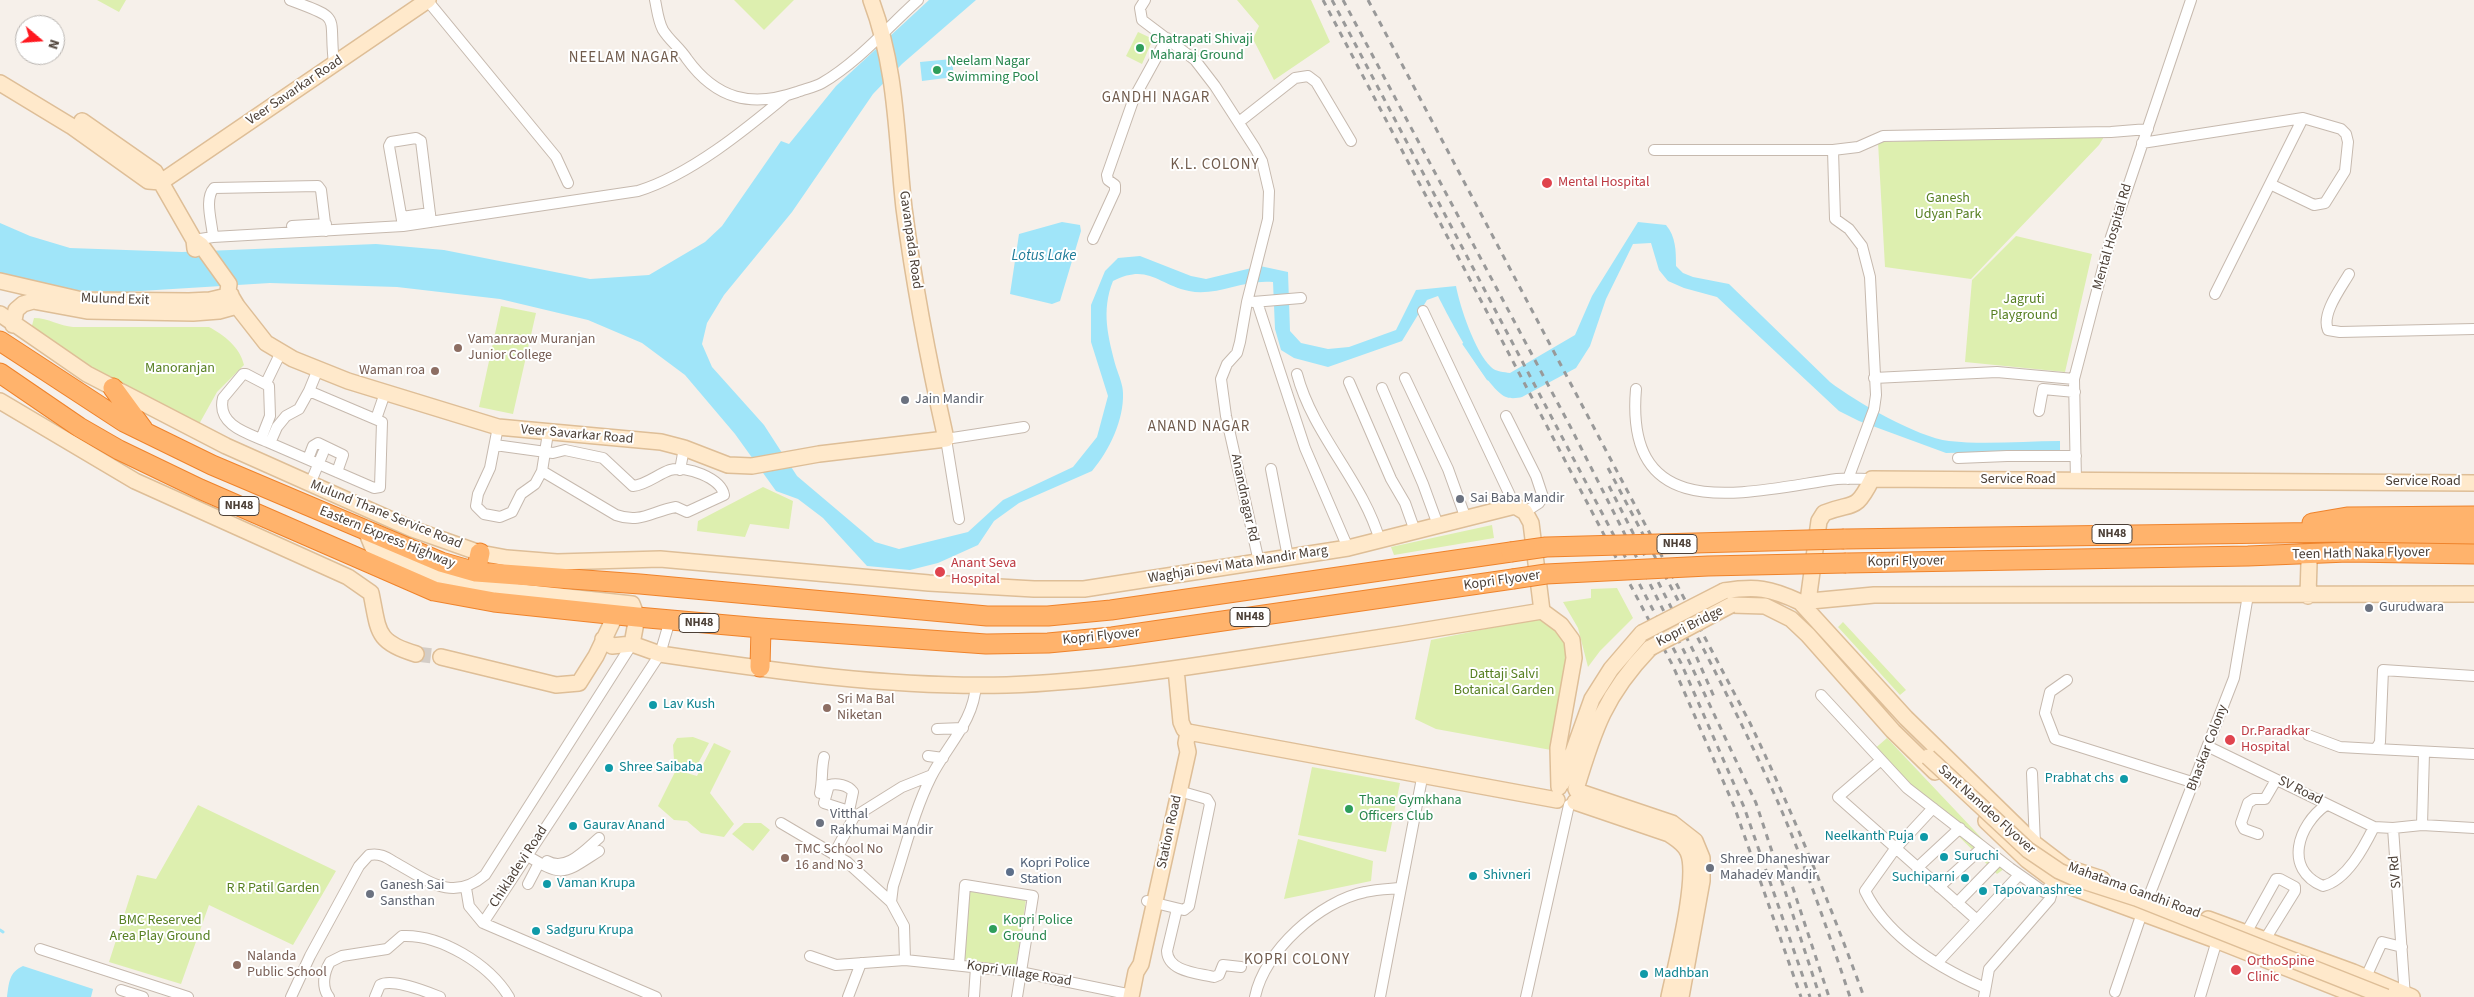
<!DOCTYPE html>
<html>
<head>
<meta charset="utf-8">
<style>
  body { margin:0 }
  #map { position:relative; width:2474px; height:997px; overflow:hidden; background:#f6f0ea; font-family:"Source Sans 3",sans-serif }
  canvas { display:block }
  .north { position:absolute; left:15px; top:15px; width:50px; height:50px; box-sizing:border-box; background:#fff; border:1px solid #b7b3af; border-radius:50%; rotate:108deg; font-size:14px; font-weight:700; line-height:20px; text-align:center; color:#4c4037 }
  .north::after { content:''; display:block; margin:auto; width:18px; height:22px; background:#ff181f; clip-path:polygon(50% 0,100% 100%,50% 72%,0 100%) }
</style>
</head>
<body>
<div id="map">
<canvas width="2474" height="997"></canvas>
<div class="north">N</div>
</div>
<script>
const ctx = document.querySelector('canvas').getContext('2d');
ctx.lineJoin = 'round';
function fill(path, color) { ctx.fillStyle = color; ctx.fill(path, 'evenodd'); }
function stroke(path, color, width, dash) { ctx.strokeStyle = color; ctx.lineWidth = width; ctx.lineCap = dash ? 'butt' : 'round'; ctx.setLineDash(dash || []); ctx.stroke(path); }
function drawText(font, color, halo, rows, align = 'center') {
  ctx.font = font + ' "Source Sans 3",sans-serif'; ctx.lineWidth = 4; ctx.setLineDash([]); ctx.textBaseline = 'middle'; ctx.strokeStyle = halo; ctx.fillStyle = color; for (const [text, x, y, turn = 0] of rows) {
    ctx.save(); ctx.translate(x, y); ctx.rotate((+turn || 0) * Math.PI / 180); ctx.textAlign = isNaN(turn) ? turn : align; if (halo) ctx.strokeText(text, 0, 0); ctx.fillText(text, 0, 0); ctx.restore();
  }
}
fill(new Path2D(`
  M97 0H126L119 12Z
  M734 0H794L764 30Z
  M1237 0H1311L1330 42 1274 80 1253 39 1259 26Z
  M1138 32 1153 39 1142 64 1126 56Z
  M2105 135 2099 145 1971 279 1885 267 1878 142Z
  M2016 236 2092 254 2065 372 1965 362 1972 280Z
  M501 306 536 313 513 414 479 407Z
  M34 318C48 318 60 326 73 327H209C224 335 240 347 244 365L217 392 198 426 99 375 30 333Z
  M763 487 793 501 789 529 750 524 745 537 697 531 698 521Z
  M1492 525 1494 538 1394 555 1391 547Z
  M1617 588 1633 618 1600 651 1588 667 1578 628 1563 602 1591 598V589Z
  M1540 618C1549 625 1559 632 1564 643 1571 657 1554 730 1551 750L1436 729 1415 719 1431 640Z
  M1843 622 1906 690 1900 695 1838 627Z
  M693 737 709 743 694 771 683 767 674 760 673 745 677 738Z
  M1887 738 2008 866 1997 874 1872 751Z
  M714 743 731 751 710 793 734 824 724 837 701 833 687 821 674 820 658 806 676 770 697 776Z
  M1312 767 1400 783 1386 852 1298 835Z
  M198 805 336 871 293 945 209 905 181 984 109 962 137 875 156 879Z
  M744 823H761L770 830 753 851 732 834Z
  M1298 839 1373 861 1371 881 1284 899Z
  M968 891 1026 899 1016 967 962 959Z`), '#ddefaf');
fill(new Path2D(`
  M929 0H976L902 64 873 94 792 212 724 295 707 323 702 344 712 367 764 425 797 476 875 542 899 549 968 532 1003 500 1073 467 1097 437 1108 396 1091 342V305L1105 271 1118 258 1140 256 1191 276 1206 279 1260 266 1288 272 1290 331 1301 343 1328 349 1349 347 1396 330 1416 290 1456 286C1460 307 1475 352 1491 367 1496 372 1504 372 1510 373L1575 335 1592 296 1638 222 1666 225C1676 237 1676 251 1676 266L1683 273 1693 277 1729 284 1830 382C1856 402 1917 437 1949 441 1985 445 2024 441 2060 441V451L1946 453 1859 421 1839 411 1717 297 1684 288 1668 281 1659 270 1651 243 1633 244 1606 299 1590 346 1576 368 1522 397C1518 398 1511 399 1506 397 1485 387 1449 318 1438 296L1427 300 1402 341 1328 367 1294 358 1281 350 1275 329 1273 282C1243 279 1216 297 1189 291 1157 284 1148 263 1113 281 1101 311 1108 337 1116 367 1119 376 1123 385 1123 393 1124 420 1109 451 1092 471L1019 503 994 521 978 545 938 563 910 570 867 566 823 518 798 499 776 491 735 434 685 375 642 343 588 320 500 299 397 287 270 283 124 292 70 290 0 273V223L30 236 70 248 182 252 376 244 444 250 590 279 649 275 705 242 722 226 781 141 789 144 836 86Z
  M952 59 954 77 922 81 920 62Z
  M1062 222 1080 225 1081 231 1060 301 1052 304 1010 294 1019 234Z
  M23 966 93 989 91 997H7C9 983 9 972 23 966Z`), '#a0e5f9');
stroke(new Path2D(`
  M1464 344 1488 379H1492
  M0 930 3 932`), '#a0e5f9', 3);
stroke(new Path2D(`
  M416 654 441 657`), '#d4cdc6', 15, [15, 8]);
const street = new Path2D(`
  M290 0C344 20 328 13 334 64
  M427 0 556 157 568 183
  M655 0C657 9 658 21 663 30 669 40 680 48 687 59 716 99 751 108 797 92 805 89 815 87 822 83 858 62 888 27 918 0
  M1145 0 1140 8 1142 20 1195 60 1215 86 1255 148 1262 161 1269 191 1268 219 1247 302 1240 342 1237 353 1227 364 1221 379 1226 416 1259 562
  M1239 122 1295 78 1308 76 1316 82 1351 141
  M2142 143 2303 118 2215 294
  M1654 150H1833L1858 147 1883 136 2111 132 2148 129
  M1833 150 1835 219 1849 229 1862 246 1870 277 1876 395 1874 409 1848 479
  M2270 184 2314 205 2325 203 2345 171 2348 142 2346 134 2341 129 2303 118
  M402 217 430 213
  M292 226 326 224
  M403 226 389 146 391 142 416 138 421 141 431 222
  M213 237C212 222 204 199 214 188L318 186 321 190 326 231
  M1093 239 1115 191V185L1108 180 1107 175 1134 98 1167 38
  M194 240 213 237 403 226 638 191C690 175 745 130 787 95
  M2349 274C2341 288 2321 314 2328 330L2340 332 2474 329
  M1253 302 1301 298
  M1257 302 1305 448 1348 548
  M1423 311 1515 506
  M1297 374C1313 435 1363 481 1380 541
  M1405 378 1448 469 1466 519
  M1874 378 1997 372 2074 379
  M1349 382 1391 479 1405 503 1415 531
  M266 383 281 352
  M1382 388 1423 484 1438 525
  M1636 389C1624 529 1749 491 1837 479 1848 478 1861 479 1872 479
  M309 391 318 369
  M2039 411 2043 389 2075 392
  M1506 416 1536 476 1543 497 1539 503 1525 512
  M376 419 385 393
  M498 427 490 468 478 494 476 506 484 514 500 517 512 512 521 494 535 484 542 471 548 433
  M261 439 270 416 269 386 246 374H243L223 398C216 426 250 434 270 443L374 488 380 487 382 422 309 391 299 409 286 416 277 427 270 443
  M495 445 553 453 565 450 603 458 633 486C646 485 658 474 670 470 686 465 721 478 724 495L687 512 676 507C652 511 641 524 616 515L542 471
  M1958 458 2007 456H2076
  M308 459 313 446 318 443 343 455 337 472
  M1271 469 1288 557
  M680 470 684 448
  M2076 481 2074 379 2111 237 2191 0
  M310 484 323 453
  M959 519 946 439 1024 427
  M2474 676 2383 670 2380 742 2376 749 2474 754
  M2067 680 2050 692 2045 713 2055 739 2195 783
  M1821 695 1907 788 2010 868 2044 892 2055 881
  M937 729 963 728
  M2308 735 2340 747 2376 749
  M2209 747 2374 827 2393 828
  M928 756 943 758
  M1881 760 1838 797 1977 920
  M2032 773 2035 844
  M820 793C823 780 821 769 824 757
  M2326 805C2298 825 2283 869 2323 886 2347 880 2364 847 2374 827
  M1933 808 1895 849 1865 891C1888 938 1939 968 1985 988
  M849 811 853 792C848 785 837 783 829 785L824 803 849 811 854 817
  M781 823 847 862 891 902
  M2422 825 2424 753
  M2258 834 2244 829 2241 823 2248 803 2254 799H2265L2276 780
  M834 854 854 817 902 787 932 775
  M526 855C564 878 563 874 599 851
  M547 861C566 872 585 850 599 838
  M1917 868 1960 828
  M528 884 539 863
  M1939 887 1983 847
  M466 888 469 906 483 923 656 997
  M2149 896 2234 678 2248 595
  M1147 901 1184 910 1189 906 1210 804 1207 799 1179 791
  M1957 903 1999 860
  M1177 909 1167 951C1168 972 1198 973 1214 977L1219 975 1223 965 1241 967
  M483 923 660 654 670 620
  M2246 933 2276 879H2280L2295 887V891L2264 941
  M40 949 188 997
  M810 956 836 965 905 960 1020 972 1132 995
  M905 960 904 926 891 902 893 886C905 850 914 811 931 777 947 745 974 722 976 684
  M1937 963 2019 875
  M959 965 965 885 1033 896 1017 997
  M2366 977 2382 942 2402 947
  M121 990 143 997
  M2115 992 2142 913
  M291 997 310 956 359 866 369 855C380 853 386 857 394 862 427 880 452 903 485 875L632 644
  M329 997C321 987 324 972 330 962L342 956 387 949 402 936C440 934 489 964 509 997
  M375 997 380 985C393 978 427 992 440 997
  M848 997 861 963
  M974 997 976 967
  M1255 997C1264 951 1320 901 1365 892 1377 889 1389 889 1400 888
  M1380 997 1423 773
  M1526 997 1569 805
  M1984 997 1989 969 2050 899 2055 882
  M2200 997 2218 937
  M2405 997 2393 828 2422 825 2474 828`);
const secondary = new Path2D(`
  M0 83 71 126 148 181 161 182 428 0
  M82 121 155 172 194 240 195 249
  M194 240 201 245 229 284 228 291 237 306 266 343 293 359 348 381 498 427 661 442 684 448 728 465 752 466 819 454 946 439C929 363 914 285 904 208 896 136 897 69 871 0
  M0 281 82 300 189 301 210 300 231 295
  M0 314 87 374 226 446 412 529 480 553 507 558 557 562 660 559 929 583 1034 589H1084L1348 548 1515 506 1525 512 1531 523 1542 611
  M13 325 16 310 23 304 33 301 87 311 193 313 219 311 237 306
  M0 401 135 481 348 577 371 593C379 631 375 642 416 654
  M366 531 373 548 436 575 475 587 632 604 637 617 632 644
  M1724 591C1756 586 1770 588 1800 602L1906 718 2035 844 2065 867 2102 879
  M2308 596 2309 563
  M1808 601 1819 521 1824 513C1854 501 1855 513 1872 479L2474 483
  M1800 602 1874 595 2474 594
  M1731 605 1765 606 1791 619 1808 635 1893 731 1935 772
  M603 639 612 646 632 644 660 654C774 671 891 688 1007 685 1091 682 1176 669 1260 656 1354 642 1448 627 1542 611L1561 625 1572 640 1574 658 1558 748 1559 787
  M441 657 556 685 579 683 596 656 616 614
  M1176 669 1181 722 1184 729 1188 732
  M1188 732 1557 800
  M1562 783 1592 699 1611 669 1642 633
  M1576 789C1594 729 1605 695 1650 648
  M1577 791 1672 823 1695 841 1702 858V881L1681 997
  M1575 802 1669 834C1676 839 1684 843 1688 852 1699 877 1675 968 1669 997
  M1986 821 2027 860 2055 881 2218 941 2360 997
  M2208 919 2353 972 2412 997
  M1131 997 1136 972 1141 964 1188 752 1186 743 1188 732`);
const highway = new Path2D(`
  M0 341 124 422 212 465 441 562 476 572 640 584 987 616H1048L1111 610 1511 552
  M0 373 79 427 119 450 200 489 434 591 494 602 637 617 761 628 986 644 1048 643 1112 637 1513 579
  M113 388 143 429
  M2312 523 2347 517 2474 516
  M1844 539 2348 532 2474 534
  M1846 563 2248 556 2348 552 2474 554
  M476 572 480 553
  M760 667 761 628`);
stroke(street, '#c6b9ae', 12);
stroke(secondary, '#debe97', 18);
stroke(highway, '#ef832b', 21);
stroke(street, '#fff', 10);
stroke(secondary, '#ffe9cb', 15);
stroke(highway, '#ffb36c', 19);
stroke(new Path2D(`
  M1323 0 1673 666 1734 806 1801 997
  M1332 0 1681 663 1744 807 1810 997
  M1343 0 1570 426 1688 659 1756 803 1820 997
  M1368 0 1750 723C1793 813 1830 904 1864 997
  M1608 468C1664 575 1723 681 1773 791 1803 858 1827 928 1850 997
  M1609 486 1696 656 1715 699
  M1785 864 1829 997`), '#999', 3, [6, 6]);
const secondaryBridge = new Path2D(`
  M1642 633 1724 591
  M1650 648 1731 605
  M1928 757 2028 850 2059 871 2077 879 2136 898 2386 997`);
const highwayBridge = new Path2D(`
  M1511 552 1546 547 1844 539
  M1513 579 1546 574 1708 566 1846 563`);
stroke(secondaryBridge, '#debe97', 18, []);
stroke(highwayBridge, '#ef832b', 21, []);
stroke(secondaryBridge, '#ffe9cb', 15);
stroke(highwayBridge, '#ffb36c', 19);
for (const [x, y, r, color] of [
  [1140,48,5,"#2e9e5b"],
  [937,70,5,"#2e9e5b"],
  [1547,183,6,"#e0444e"],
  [458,348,5,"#8d6e63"],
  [435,371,5,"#8d6e63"],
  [905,400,5,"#6b7280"],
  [1460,499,5,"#6b7280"],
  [940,572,6,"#e0444e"],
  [2369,608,5,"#6b7280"],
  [653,705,5,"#0f9aa8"],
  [827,708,5,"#8d6e63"],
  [2230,740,6,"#e0444e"],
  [609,768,5,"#0f9aa8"],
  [2124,779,5,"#0f9aa8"],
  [1349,809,5,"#2e9e5b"],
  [820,823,5,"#6b7280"],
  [573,826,5,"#0f9aa8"],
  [1924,837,5,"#0f9aa8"],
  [1944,857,5,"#0f9aa8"],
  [785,858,5,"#8d6e63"],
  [1710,868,5,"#6b7280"],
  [1010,872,5,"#5c6f8a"],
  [1473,876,5,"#0f9aa8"],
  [1965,878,5,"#0f9aa8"],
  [547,884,5,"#0f9aa8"],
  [1983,891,5,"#0f9aa8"],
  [370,894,5,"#6b7280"],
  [993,929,5,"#2e9e5b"],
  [536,931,5,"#0f9aa8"],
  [237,965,5,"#8d6e63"],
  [2236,970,6,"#e0444e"],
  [1644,974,5,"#0f9aa8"]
]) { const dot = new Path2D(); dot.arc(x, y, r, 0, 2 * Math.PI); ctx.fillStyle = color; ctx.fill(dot); stroke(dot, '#fff', 2); }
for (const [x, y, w] of [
  [239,506,40],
  [2112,534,40],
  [1677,544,40],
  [1250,617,40],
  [699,623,40]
]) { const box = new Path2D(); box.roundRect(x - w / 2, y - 9.5, w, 19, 4); ctx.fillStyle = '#fff'; ctx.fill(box); stroke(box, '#4c4037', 1); }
drawText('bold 12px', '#4c4037', null, [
  ["NH48",239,506],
  ["NH48",2112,534],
  ["NH48",1677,544],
  ["NH48",1250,617],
  ["NH48",699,623]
]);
drawText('14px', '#27864d', '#fff', [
  ["Chatrapati Shivaji",1150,40],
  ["Maharaj Ground",1150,56],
  ["Neelam Nagar",947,62],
  ["Swimming Pool",947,78],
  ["Thane Gymkhana",1359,801],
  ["Officers Club",1359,817],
  ["Kopri Police",1003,921],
  ["Ground",1003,937]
], 'left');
drawText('14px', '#4c4037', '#fff', [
  ["Veer Savarkar Road",295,91,-34],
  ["Mental Hospital Rd",2113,237,-74],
  ["Gavanpada Road",910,240,82],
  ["Mulund Exit",115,300,2],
  ["Veer Savarkar Road",577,435,5],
  ["Service Road",2018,480],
  ["Service Road",2423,482],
  ["Anandnagar Rd",1244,498,78],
  ["Mulund Thane Service Road",386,515,22],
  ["Eastern Express Highway",387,538,22],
  ["Teen Hath Naka Flyover",2361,554,-1],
  ["Kopri Flyover",1906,562,-1],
  ["Waghjai Devi Mata Mandir Marg",1238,565,-9],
  ["Kopri Flyover",1502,581,-8],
  ["Kopri Bridge",1690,627,-27],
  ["Kopri Flyover",1101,637,-6],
  ["Bhaskar Colony",2208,748,-69],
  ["SV Road",2300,791,26],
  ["Sant Namdeo Flyover",1986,810,42],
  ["Station Road",1170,832,-78],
  ["Chikladevi Road",519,867,-57],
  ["SV Rd",2396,872,-95],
  ["Mahatama Gandhi Road",2134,891,20],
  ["Kopri Village Road",1019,974,9]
]);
drawText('14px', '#be3a42', '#fff', [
  ["Mental Hospital",1558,183],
  ["Anant Seva",951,564],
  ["Hospital",951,580],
  ["Dr.Paradkar",2241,732],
  ["Hospital",2241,748],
  ["OrthoSpine",2247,962],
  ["Clinic",2247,978]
], 'left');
drawText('14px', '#567f21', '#fff', [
  ["Ganesh",1948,199],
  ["Udyan Park",1948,215],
  ["Jagruti",2024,300],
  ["Playground",2024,316],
  ["Manoranjan",180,369],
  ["Dattaji Salvi",1504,675],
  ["Botanical Garden",1504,691],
  ["R R Patil Garden",273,889],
  ["BMC Reserved",160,921],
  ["Area Play Ground",160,937]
]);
drawText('14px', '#785e54', '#fff', [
  ["Vamanraow Muranjan",468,340],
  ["Junior College",468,356],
  ["Waman roa",425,371,"right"],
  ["Sri Ma Bal",837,700],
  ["Niketan",837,716],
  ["TMC School No",795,850],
  ["16 and No 3",795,866],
  ["Nalanda",247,957],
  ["Public School",247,973]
], 'left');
drawText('14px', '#5b616d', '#fff', [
  ["Jain Mandir",915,400],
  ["Sai Baba Mandir",1470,499],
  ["Gurudwara",2379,608],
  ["Vitthal",830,815],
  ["Rakhumai Mandir",830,831],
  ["Shree Dhaneshwar",1720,860],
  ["Mahadev Mandir",1720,876],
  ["Ganesh Sai",380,886],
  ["Sansthan",380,902]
], 'left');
drawText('14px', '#0d838f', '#fff', [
  ["Lav Kush",663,705],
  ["Shree Saibaba",619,768],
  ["Prabhat chs",2114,779,"right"],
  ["Gaurav Anand",583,826],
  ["Neelkanth Puja",1914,837,"right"],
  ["Suruchi",1954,857],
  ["Shivneri",1483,876],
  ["Suchiparni",1955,878,"right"],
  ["Vaman Krupa",557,884],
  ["Tapovanashree",1993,891],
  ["Sadguru Krupa",546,931],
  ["Madhban",1654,974]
], 'left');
drawText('14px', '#4e5e75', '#fff', [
  ["Kopri Police",1020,864],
  ["Station",1020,880]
], 'left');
ctx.letterSpacing = '1px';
drawText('15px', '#705b4c', '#fff', [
  ["NEELAM NAGAR",624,59],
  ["GANDHI NAGAR",1156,99],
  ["K.L. COLONY",1215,166],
  ["ANAND NAGAR",1199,428],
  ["KOPRI COLONY",1297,961]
]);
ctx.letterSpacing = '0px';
drawText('italic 15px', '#1e7b98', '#fff', [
  ["Lotus Lake",1044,257]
]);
</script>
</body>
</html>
